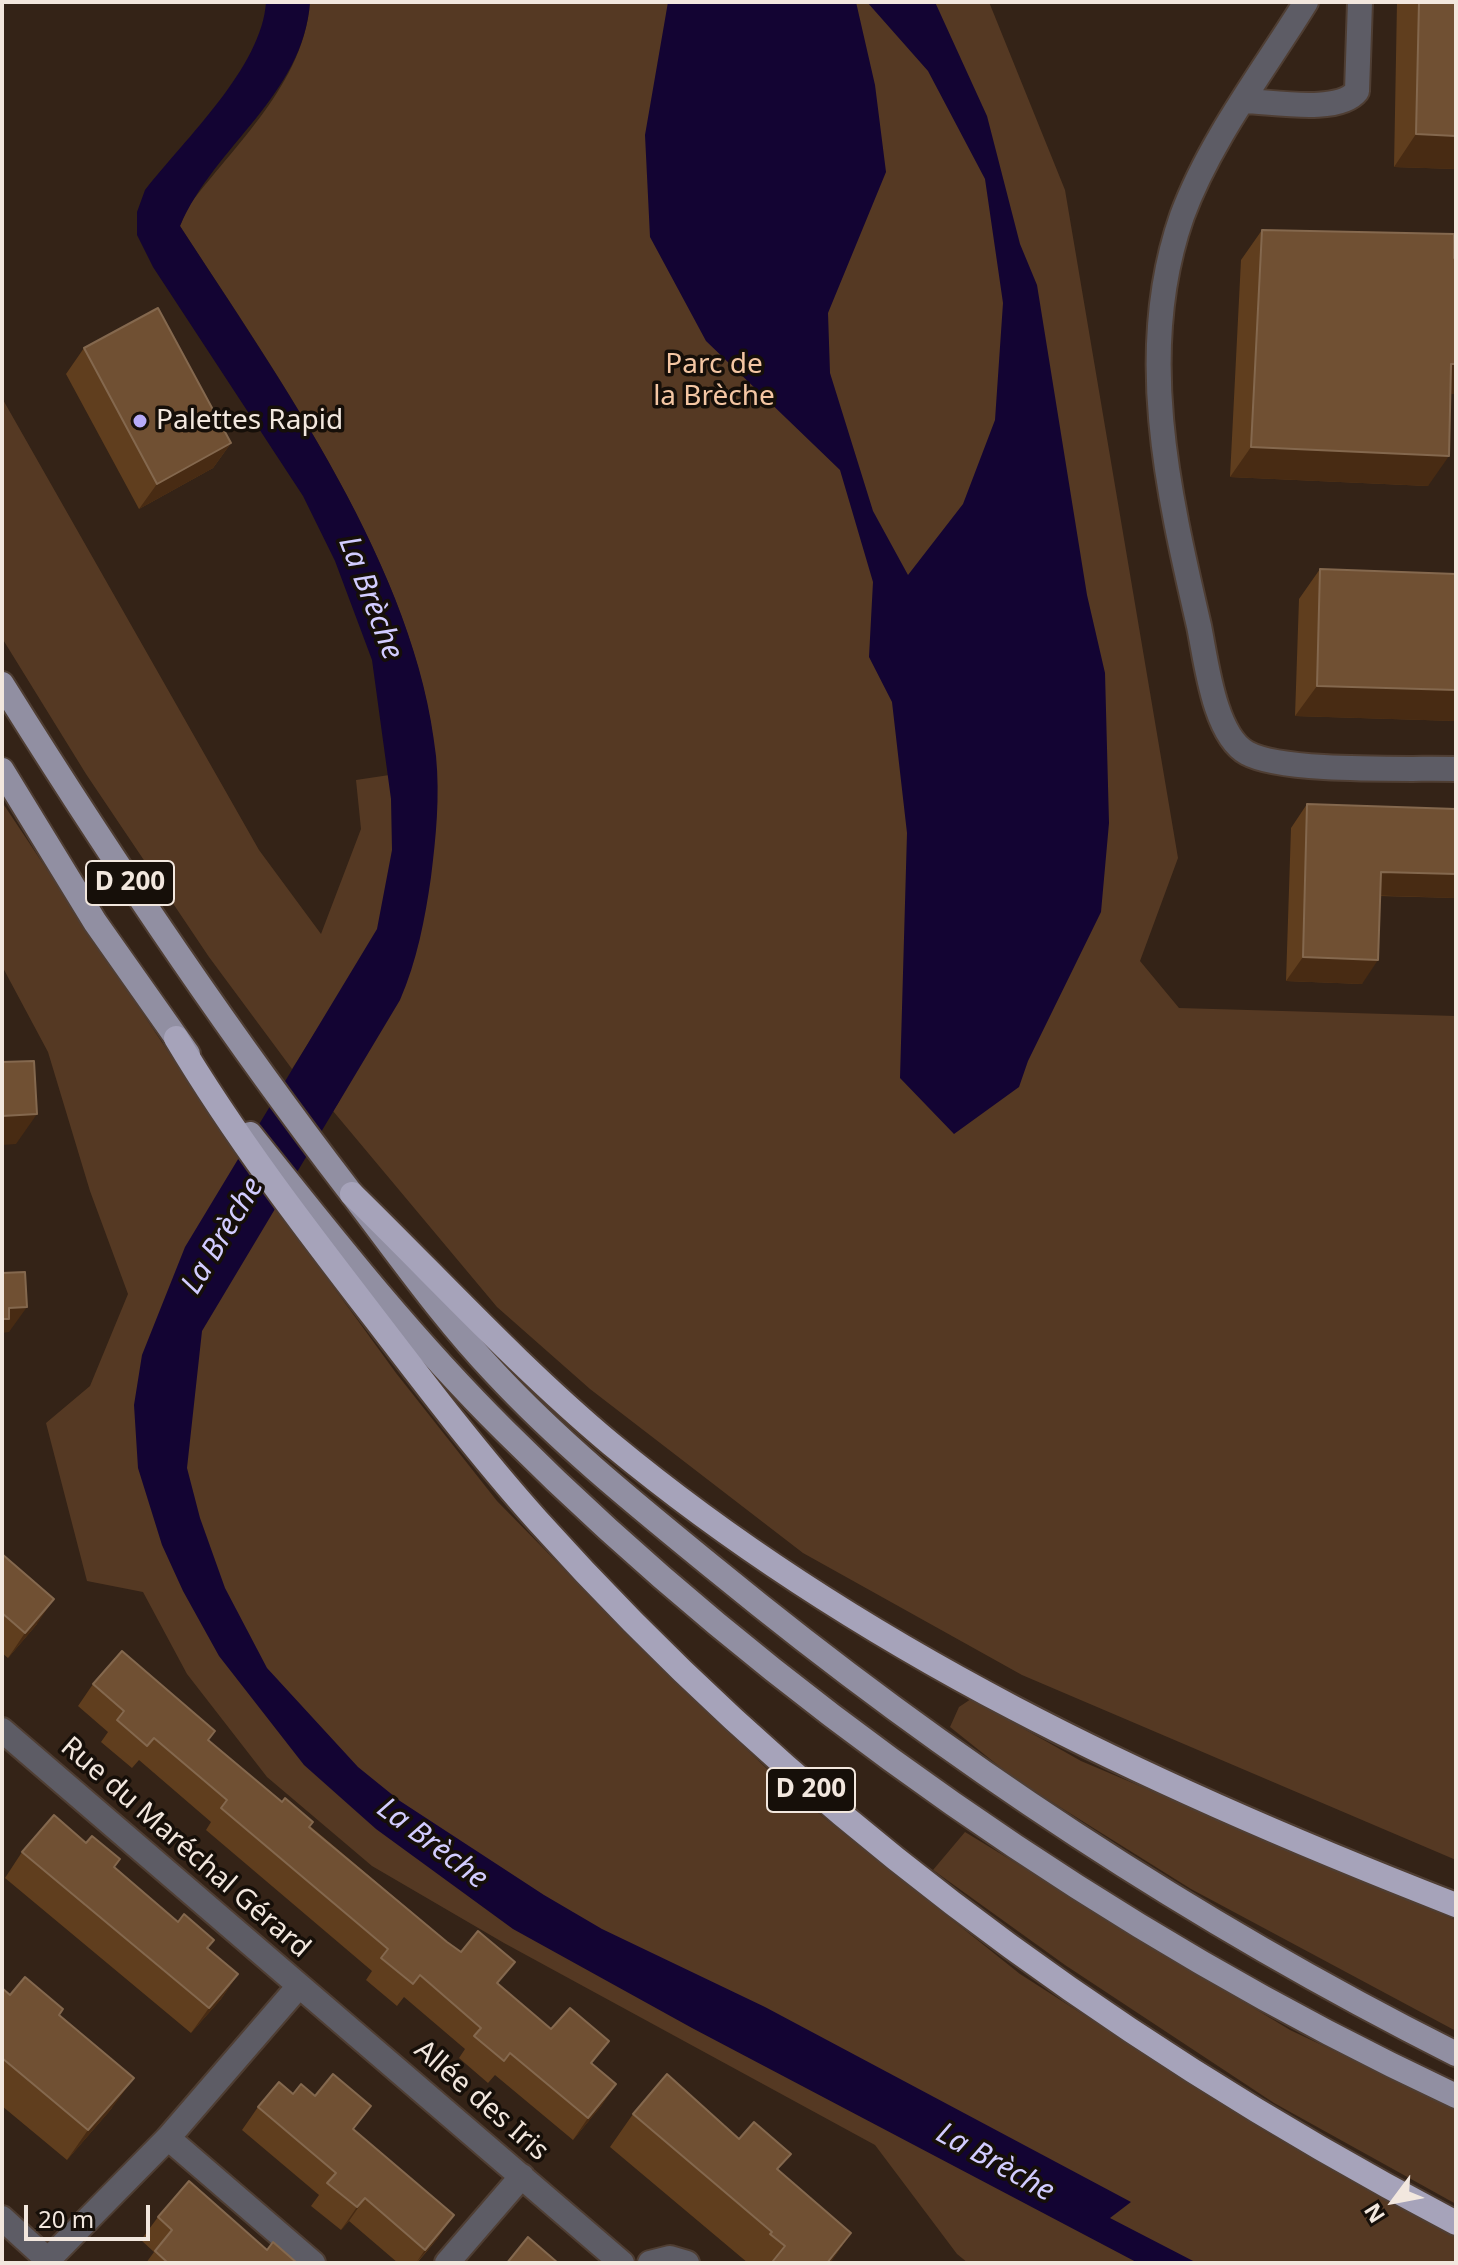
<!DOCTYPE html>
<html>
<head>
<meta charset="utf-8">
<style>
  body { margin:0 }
  #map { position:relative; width:1458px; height:2265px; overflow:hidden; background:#342317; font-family:"Noto Sans",sans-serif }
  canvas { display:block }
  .frame { position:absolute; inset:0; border:4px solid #f2e7de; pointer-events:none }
  .north { position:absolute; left:1354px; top:2161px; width:80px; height:80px; -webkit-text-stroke:6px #160f09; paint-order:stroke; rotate:238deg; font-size:22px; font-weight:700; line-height:32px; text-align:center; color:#f2e7de }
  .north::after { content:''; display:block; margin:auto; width:28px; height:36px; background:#f2e7de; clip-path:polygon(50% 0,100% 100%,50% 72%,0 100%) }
  .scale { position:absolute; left:24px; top:2205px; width:126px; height:36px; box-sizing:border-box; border:4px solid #f2e7de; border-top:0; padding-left:10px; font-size:24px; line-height:28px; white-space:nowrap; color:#f2e7de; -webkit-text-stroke:6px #160f09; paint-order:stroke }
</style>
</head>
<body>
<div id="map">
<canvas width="1458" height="2265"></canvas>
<div class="frame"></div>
<div class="north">N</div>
<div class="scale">20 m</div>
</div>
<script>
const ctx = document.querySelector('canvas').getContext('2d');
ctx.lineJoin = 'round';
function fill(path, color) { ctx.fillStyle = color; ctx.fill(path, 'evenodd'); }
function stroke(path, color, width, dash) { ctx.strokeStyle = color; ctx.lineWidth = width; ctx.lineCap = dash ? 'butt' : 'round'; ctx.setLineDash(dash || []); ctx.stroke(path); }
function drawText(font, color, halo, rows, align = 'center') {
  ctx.font = font + ' "Noto Sans",sans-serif'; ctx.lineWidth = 7; ctx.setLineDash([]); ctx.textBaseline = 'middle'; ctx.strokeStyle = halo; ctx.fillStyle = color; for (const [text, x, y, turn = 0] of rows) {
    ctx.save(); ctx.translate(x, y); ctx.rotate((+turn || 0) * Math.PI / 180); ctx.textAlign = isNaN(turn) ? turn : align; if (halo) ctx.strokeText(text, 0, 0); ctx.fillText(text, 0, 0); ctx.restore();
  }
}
fill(new Path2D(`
  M310 2H989L1065 190 1178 858 1140 961 1179 1008 1456 1016V1860L1022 1675 803 1553 590 1389 497 1307 333 1111 340 1100 318 1028 292 1069 209 957 86 774 2 638V398L259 850 321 934 361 829 356 780 436 768C424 580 280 380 180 226L188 207C234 145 304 84 310 2Z
  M2 802 231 1146 396 1373 497 1501 645 1652 787 1788 1020 1974 1271 2135 1456 2237V2263H968L957 2254 875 2145 504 1943 372 1866 267 1777 187 1674 143 1592 87 1581 46 1423 90 1386 128 1294 90 1191 48 1052 2 966Z
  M971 1699 1081 1761 1456 1920V2031L1191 1889 1015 1779 950 1727 959 1707Z
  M965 1832 1290 2030 1456 2108V2204L1274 2103 1065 1965 933 1870Z`), '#553923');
fill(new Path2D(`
  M266 2H310C303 96 215 145 180 226 279 379 417 570 436 756 440 797 436 837 431 877 425 919 417 961 400 1000L202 1331 187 1468 200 1518 225 1588 267 1668 358 1767 400 1801 544 1895 602 1929 765 2007 1131 2202 1110 2218 1197 2263H1138L692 2028 513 1929 376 1829 304 1765 219 1656 183 1591 162 1545 138 1468 134 1405 142 1355 185 1247 377 929 392 850 391 799 372 660 335 561 303 496 153 267 137 235V212L145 190C185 139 262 67 266 2Z
  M668 2H856L875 85 886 172 828 313 830 373 873 511 908 575 963 504 995 420 1003 303 985 179 928 71 867 2H935L987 116 1020 244 1037 285 1087 595 1105 673 1109 823 1101 912 1028 1061 1019 1087 954 1134 900 1078 907 833 892 702 869 657 873 582 840 470 706 341 650 237 645 135Z`), '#130433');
const minor = new Path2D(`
  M1306 2C1264 70 1210 140 1182 216 1135 350 1168 492 1199 626 1206 660 1214 735 1247 753 1283 773 1409 768 1456 769
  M1245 101C1274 102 1339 114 1357 91L1360 2
  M2 1730 622 2263
  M168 2138 313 2263
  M2 2218 48 2260
  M45 2263 168 2138 299 1986
  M447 2263 522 2176
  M650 2263 670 2258 687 2263`);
const major = new Path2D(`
  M2 684C110 857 224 1027 348 1189 396 1251 440 1315 494 1372 562 1445 638 1506 715 1569 943 1756 1192 1921 1456 2054
  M2 770 95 922 188 1054
  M250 1134C331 1236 412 1339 505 1431 771 1697 1116 1937 1456 2096`);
const highway = new Path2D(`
  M176 1038C235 1137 305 1228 376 1320 428 1388 480 1456 537 1520 797 1810 1112 2042 1456 2223
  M352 1194C438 1278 519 1367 611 1444 861 1651 1155 1788 1456 1905`);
stroke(minor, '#4f3e33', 28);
stroke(major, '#4f3e33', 28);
stroke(highway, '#4f3e33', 28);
stroke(minor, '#5d5c65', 24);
stroke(major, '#918fa2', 24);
stroke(highway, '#a6a3ba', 24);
fill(new Path2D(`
  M1397 2H1456V169L1394 167Z
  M1262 230 1450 394 1428 486 1230 477 1241 260Z
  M84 348 231 443 213 468 139 509 66 374Z
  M1320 569 1456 574V721L1295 716 1299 599Z
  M1307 804 1456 898 1380 896 1362 984 1286 981 1291 828Z
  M2 1554 37 1624 8 1658 2 1653Z
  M93 1684 215 1731 208 1740 616 2084 601 2106 573 2140 495 2075 488 2083 459 2058 465 2049 404 1997 397 2006 366 1980 372 1971 206 1830 211 1822 139 1760 132 1768 101 1742 108 1732 78 1706Z
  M22 1852 114 1867 208 1949 238 1974 221 1999 191 2033 5 1878Z
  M2 1988 10 1995 59 2015 112 2108 67 2160 2 2106Z
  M293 2094 354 2130 438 2238 417 2263H398L349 2221 341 2230 311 2206 319 2195 242 2130 258 2107Z
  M633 2114 779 2171 851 2233 830 2263H748L610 2147Z
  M158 2217 267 2250 297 2263H146L154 2252 141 2240Z`), '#603e1e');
fill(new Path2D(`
  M1416 134 1456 136V169L1394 167Z
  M1451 364H1456V394H1430Z
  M231 443 213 468 139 509 157 484Z
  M1251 447 1449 456 1428 486 1230 477Z
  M1317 686 1456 690V721L1295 716Z
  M1381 872 1456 874V898L1365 895Z
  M1303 957 1378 960 1362 984 1286 981Z
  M37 1114 16 1144 2 1145V1116Z
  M27 1307 9 1332 2 1333V1317L9 1308Z
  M54 1599 37 1624 8 1658 25 1633Z
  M238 1974 221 1999 191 2033 209 2008Z
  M134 2078 112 2108 67 2160 88 2130Z
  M616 2084 601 2106 573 2140 588 2118Z
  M365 2198 349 2221 341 2230 357 2207Z
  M454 2215 438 2238 416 2263 425 2250Z
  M851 2233 830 2263H827Z`), '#482b13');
const building = new Path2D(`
  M1419 2H1456V136L1416 134Z
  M1262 230 1454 234V258H1456V364H1451L1449 456 1251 447Z
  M158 308 231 443 157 484 84 348Z
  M1320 569 1456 574V690L1317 686Z
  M1307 804 1456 809V874L1381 872 1378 960 1303 957Z
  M34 1061 37 1114 2 1116V1062Z
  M25 1272 27 1307 9 1308V1319H2V1273Z
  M2 1554 54 1599 25 1633 2 1613Z
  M122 1651 215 1731 208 1740 282 1802 285 1798 313 1822 309 1827 447 1942 461 1952 478 1931 515 1962 497 1983 551 2029 570 2008 609 2041 591 2063 616 2084 588 2118 510 2053 504 2061 474 2036 481 2028 420 1975 413 1984 381 1958 388 1949 221 1808 227 1800 154 1738 147 1746 117 1720 124 1711 93 1684Z
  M54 1815 86 1843 92 1836 120 1859 114 1867 178 1922 184 1914 214 1940 207 1948 238 1974 209 2008 22 1852Z
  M25 1977 63 2009 59 2015 134 2078 88 2130 2 2058V1988L10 1995Z
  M333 2074 371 2106 353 2129 454 2215 425 2250 365 2198 357 2207 327 2183 336 2173 258 2107 279 2082 293 2094 301 2084 315 2096Z
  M667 2074 739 2139 754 2122 791 2154 777 2169 851 2233 827 2263H776L773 2261 785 2246 770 2234 772 2232 633 2114Z
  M189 2181 267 2250 273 2242 297 2263H168L155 2251 172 2230 158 2217Z
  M528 2237 558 2263H507Z`);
fill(building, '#705033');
stroke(building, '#84684e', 2);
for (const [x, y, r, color] of [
  [140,421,8,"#b7abf8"]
]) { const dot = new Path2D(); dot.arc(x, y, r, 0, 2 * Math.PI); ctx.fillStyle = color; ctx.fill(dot); stroke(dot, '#160f09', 3); }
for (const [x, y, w] of [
  [130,883,88],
  [811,1790,88]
]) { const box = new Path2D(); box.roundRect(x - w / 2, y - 22, w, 44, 6); ctx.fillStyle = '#160f09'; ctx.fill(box); stroke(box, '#f2e7de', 2); }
drawText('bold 26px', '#f2e7de', null, [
  ["D 200",130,883],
  ["D 200",811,1790]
]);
drawText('28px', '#f4c6a3', '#160f09', [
  ["Parc de",714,365],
  ["la Brèche",714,397]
]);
drawText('28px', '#f2e7de', '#160f09', [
  ["Palettes Rapid",156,421]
], 'left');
drawText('28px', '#f2e7de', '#160f09', [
  ["Rue du Maréchal Gérard",185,1848,41],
  ["Allée des Iris",481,2101,41]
]);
drawText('italic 30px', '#d2ccff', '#160f09', [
  ["La Brèche",370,598,69],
  ["La Brèche",223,1236,-59],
  ["La Brèche",432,1844,37],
  ["La Brèche",995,2163,29]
]);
</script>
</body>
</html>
